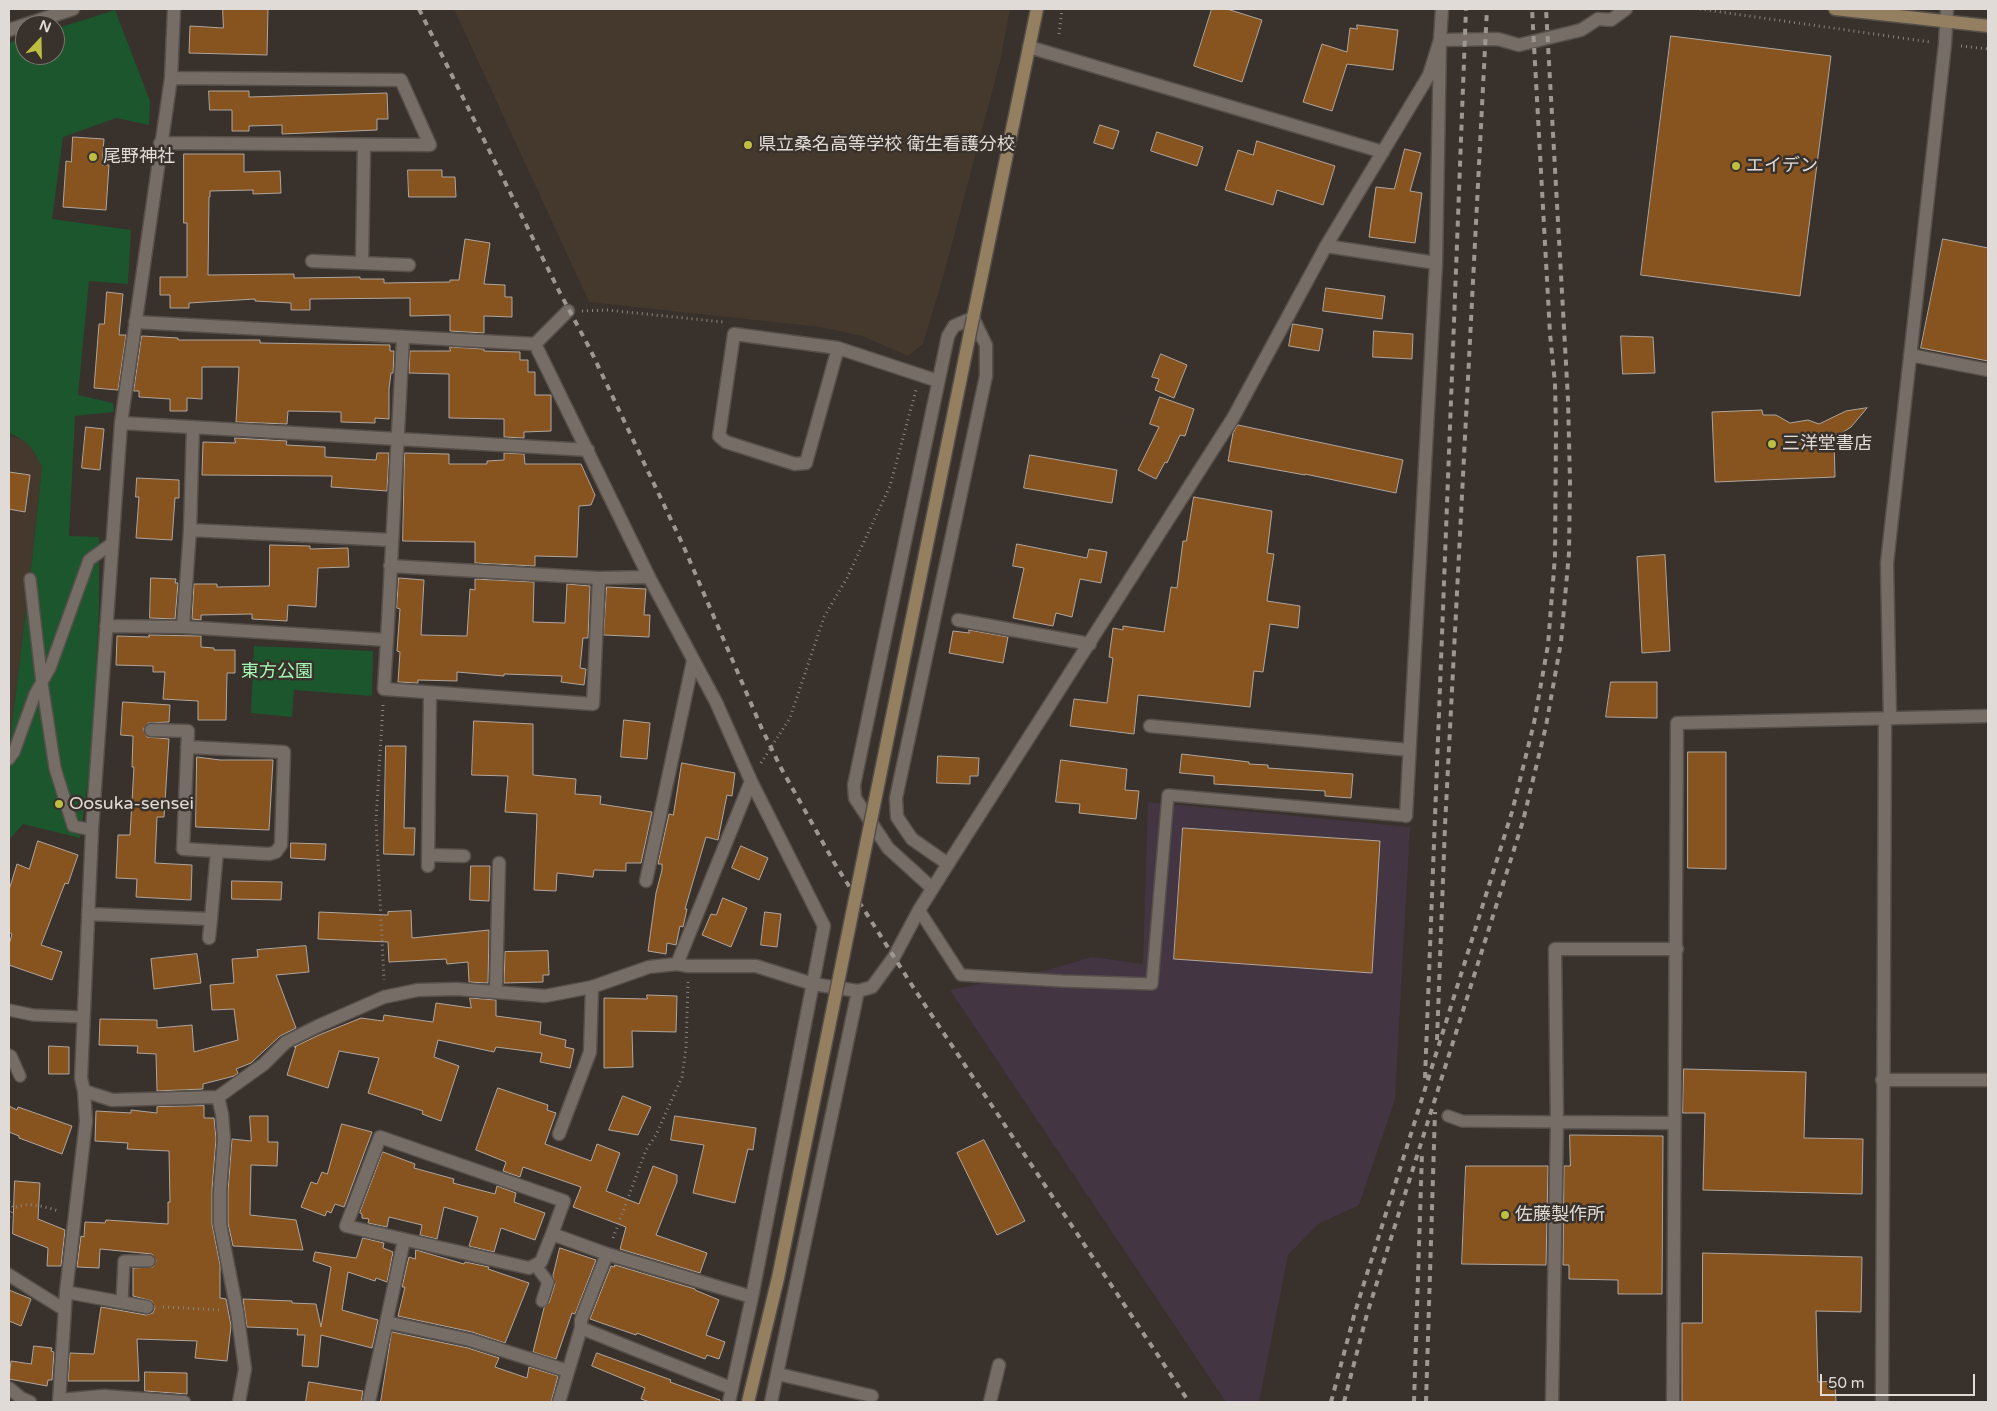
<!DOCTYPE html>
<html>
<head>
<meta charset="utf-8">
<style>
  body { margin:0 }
  #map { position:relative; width:1997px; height:1411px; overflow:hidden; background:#39312b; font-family:"Varela Round",sans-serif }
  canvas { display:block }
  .frame { position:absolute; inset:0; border:10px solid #e0dbd7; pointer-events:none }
  .north { position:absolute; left:15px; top:15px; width:50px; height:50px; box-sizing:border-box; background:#39312b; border:1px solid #7c7570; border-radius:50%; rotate:21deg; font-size:14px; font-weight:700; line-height:20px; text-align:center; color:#e0dbd7 }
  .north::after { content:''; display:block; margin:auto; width:18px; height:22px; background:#bebf42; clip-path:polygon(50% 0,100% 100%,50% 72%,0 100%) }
  .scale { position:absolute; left:1820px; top:1374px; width:155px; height:22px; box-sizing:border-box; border:2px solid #e0dbd7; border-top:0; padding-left:6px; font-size:15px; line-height:18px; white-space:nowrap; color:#e0dbd7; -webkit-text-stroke:4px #39312b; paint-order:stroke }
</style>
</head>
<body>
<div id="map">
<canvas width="1997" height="1411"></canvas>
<div class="frame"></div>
<div class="north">N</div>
<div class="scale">50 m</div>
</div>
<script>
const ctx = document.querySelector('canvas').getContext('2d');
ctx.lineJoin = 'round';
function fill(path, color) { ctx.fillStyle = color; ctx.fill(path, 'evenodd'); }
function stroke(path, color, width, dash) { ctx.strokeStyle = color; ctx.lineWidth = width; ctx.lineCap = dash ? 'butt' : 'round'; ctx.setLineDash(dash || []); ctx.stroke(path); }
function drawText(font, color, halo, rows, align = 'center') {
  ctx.font = font + ' "Varela Round","Noto Sans JP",sans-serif'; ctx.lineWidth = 5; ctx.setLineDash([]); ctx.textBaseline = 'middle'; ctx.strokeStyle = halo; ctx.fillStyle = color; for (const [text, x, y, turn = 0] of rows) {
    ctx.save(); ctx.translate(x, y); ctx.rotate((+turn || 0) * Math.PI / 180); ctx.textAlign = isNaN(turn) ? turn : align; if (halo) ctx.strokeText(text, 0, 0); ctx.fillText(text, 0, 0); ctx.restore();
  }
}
fill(new Path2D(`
  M1148 802 1410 827 1395 1099 1359 1205 1318 1224 1288 1255 1259 1402H1226L950 990 1048 970 1092 957 1143 964Z`), '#443542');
fill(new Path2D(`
  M454 9H1010L1001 58 944 274 923 344 908 356 862 336 820 327 589 302Z
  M9 436 25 440 34 451 42 467 30 579 9 749Z`), '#45382d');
fill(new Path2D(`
  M115 10 150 101 149 125 116 118 63 137 52 219 131 230 128 284 89 281 78 395 113 403 114 412 75 416 69 536 99 537V610L92 753 80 838 23 824 9 840V749L30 579 42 467C33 448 29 442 9 433V43L25 38V55H55V29Z
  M254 646 373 651 372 696 294 690 292 717 251 713Z`), '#1b562d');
const building = new Path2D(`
  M223 9H268L267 55 189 53 190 26 223 28Z
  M1212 9H1227L1262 20 1242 82 1194 66Z
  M1357 25 1398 30 1393 70 1347 64 1332 111 1303 102 1322 44 1347 52 1350 28 1357 29Z
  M1671 36 1831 56 1800 296 1641 275Z
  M209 91H249V97L387 93 388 119H377V130L282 134V125L249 126V131H232V110H210Z
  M1100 125 1119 131 1113 149 1094 143Z
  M1157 132 1203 147 1197 166 1151 151Z
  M73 137 104 139 102 165H109L106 210 63 207 66 161 71 162Z
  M1257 141 1335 166 1323 205 1277 190 1273 205 1225 190 1238 150 1253 155Z
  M1405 149 1421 153 1410 191 1422 193 1415 243 1369 237 1376 187 1394 189Z
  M184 154H244V172L280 171 281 193 253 194V190L210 191V197H209L208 275 294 274V278L360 277V279H384V283L450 282V280H459L465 239 490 243 484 284 505 285V297H512V317L484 316V333L450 331V315L410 316V298L310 299V310H291V303L255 301V299L189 303V308H170V295H160V277H187V223H184Z
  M408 170H442V177H455L456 197H409Z
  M1943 239 1988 248V361L1921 348Z
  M1326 288 1385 296 1382 319 1323 311Z
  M107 292 123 294 119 335H126L118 390 94 388 99 324H104Z
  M1293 324 1323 329 1319 351 1289 346Z
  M1374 331 1413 334 1412 359 1373 357Z
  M142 336 178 338V340H260V343L390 345V351H394L393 373H391L389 389V419L375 418V423L341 422V412L288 411 287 424 236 422 239 367H202V399L187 398V411H170V399L139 397V391H134Z
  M1621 336 1653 337 1655 373 1623 374Z
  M450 347 484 349V351L520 352V360H528V372H535V395H551V431L524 432V438L504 437V419L449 418V374L409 373 410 351H450Z
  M1161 354 1187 365 1174 398 1155 390 1159 379 1152 377Z
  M1160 397 1194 409 1185 436 1180 435 1167 463 1165 462 1156 479 1138 470 1159 427 1150 424Z
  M1867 408 1851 427 1834 438 1835 477 1715 482 1712 412 1762 410 1763 415H1776L1790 423 1808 420 1819 424 1846 411Z
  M1238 425 1403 460 1396 493 1305 474V475L1228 461 1233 433Z
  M86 427 104 429 100 470 82 468Z
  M235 438 287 441 286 445 325 447V457L376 460 377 453H389L387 491 331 487 332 476 202 475 203 442 235 443Z
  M405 453 449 454V464H487V461L504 460V453L524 454 525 464H581L595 495 591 505 579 506 577 557 535 556V566L475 563V542L403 541Z
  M1030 455 1117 470 1112 503 1024 488Z
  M9 472 30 475 25 512 9 509Z
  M137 478 179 480V498H175L172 540 136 538 139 497H136Z
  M1194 497 1272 511 1267 553 1274 554 1267 601 1300 606 1298 628 1270 624 1263 672 1254 671 1250 707 1138 695 1134 734 1070 726 1074 699 1107 703 1113 658 1109 657 1113 628 1123 630V626L1164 632 1171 587 1177 588 1183 541H1186Z
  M1017 544 1087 558 1089 549 1107 552 1101 583 1080 579 1072 617 1056 613 1053 626 1013 618 1024 568 1013 566Z
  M270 545 310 546V549L348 548 349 567 318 568 316 607 288 605 287 621 252 619V614L201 615V620L192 619 194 584H217V587L269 586Z
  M1665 555 1670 651 1642 653 1637 557Z
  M151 578 176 579 175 583H178L175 619 150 618Z
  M399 578 424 580 421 635 467 636 470 589 475 590V579L534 582 533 622 565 623 567 584 590 586 588 638H583L580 668 586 669 584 685 561 682 562 676 504 674V676L457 672V681L418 680V683L398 682 400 652 397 651 400 609 397 608Z
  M607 587 646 589 644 615H650L649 637 604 635Z
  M969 630 1008 637 1003 663 949 653 953 631 969 633Z
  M149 635 201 636V647L214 648V650H235V673H227L226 720H198V701L163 699 165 672H153V666L116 665 117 636 149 637Z
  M1611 682H1657V718L1606 717Z
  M123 702 170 705 169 722 148 723 143 729 147 737 169 739 164 817H157L155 863 192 865 191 900 136 897 137 879 116 878 118 835H130L134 767H132L133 736 121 735Z
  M624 720 650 723 647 759 621 757Z
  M474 721 533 724V775L576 779 575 794 601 796 600 804 652 812 641 863H626V871L594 870 593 877 557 873 556 891 534 890 537 814 505 812 508 776 472 775Z
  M386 746H406L404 828H415L414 855 384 854Z
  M1688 752H1726V869L1688 868Z
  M1182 754 1249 762V764L1268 765V768L1353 774 1351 798 1325 796V791L1214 784V776L1180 773Z
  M938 756 979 758 978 776H970V784L937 783Z
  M197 757 220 760H273L269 830 196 827Z
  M1061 760 1127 769 1125 790 1139 791 1136 819 1079 813 1080 804 1056 802Z
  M682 763 735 773 732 796 727 795 718 840 706 837 685 909H687L683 927 680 926 676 945 667 943 666 954 648 951 656 893 662 870V864H658L669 814 673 815Z
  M1183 828 1380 841 1372 973 1174 959Z
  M38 841 78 855 68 884 65 883 41 945 62 952 52 980 9 965V945L12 934 9 932V890L17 864 29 869Z
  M291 843 326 844 325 860 291 858Z
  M741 846 768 858 759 880 732 868Z
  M471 866H490L489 901 470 900Z
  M232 881 282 882 281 900 232 899Z
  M723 898 747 908 731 947 702 935 711 914 716 915Z
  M411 911 412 938 489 930 488 983 469 982 468 962 447 964 446 959 389 962 388 942 318 939 319 912 388 915V912Z
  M765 912 781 914 777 947 761 945Z
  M306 946 309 972 276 975 296 1028 280 1036 251 1063 236 1069 238 1073 234 1076 203 1084V1089L157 1091 156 1054 137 1053 138 1046 99 1045 100 1019 157 1020V1028L192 1025 194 1052 238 1040 234 1009 212 1010 210 985 234 983 232 959 258 957 257 950Z
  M548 951 549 975H543V982L504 983 505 952Z
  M197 954 201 983 154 989 151 959Z
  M647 995 677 996 676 1032 632 1031 633 1067 604 1068V998L647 999Z
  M470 998 496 1000V1016L541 1022 540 1034 566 1040 565 1047 574 1049 570 1068 540 1062 542 1053 496 1047 494 1052 438 1040 434 1057 459 1066 441 1121 422 1114 423 1111 368 1093 379 1058 339 1051 328 1088 287 1075 296 1046 294 1047 319 1035 361 1018 383 1021 384 1015 433 1022 436 1003 471 1008Z
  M49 1046 69 1047V1074H49Z
  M1684 1069 1806 1072 1804 1138 1863 1139 1862 1194 1703 1190 1705 1113H1683Z
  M498 1088 548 1105 547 1110 556 1113 545 1144 591 1161 597 1144 620 1153 606 1191 639 1204 653 1166 677 1175V1182L656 1235 707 1253 700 1273 620 1249 626 1227 573 1207 581 1187 523 1167 520 1177 503 1171 506 1162 476 1150Z
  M623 1096 651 1107 638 1135 609 1130Z
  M9 1106 17 1110 18 1107 72 1126 62 1154 19 1138V1136L9 1132Z
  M204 1106V1118H214L216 1139 212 1190V1224L220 1265V1298L226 1299 231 1326 227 1361 195 1358 197 1341 137 1339 139 1381H68L70 1353 94 1354 101 1307 146 1315 153 1313 155 1308 152 1301 133 1296V1268L153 1267 156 1261 152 1254 100 1249 99 1268 77 1267 81 1236 84 1237 85 1222 105 1223 106 1220 168 1224V1202H170L169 1151 127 1149 128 1143 95 1141 96 1111 131 1113V1110L157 1113V1107Z
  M250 1116H268V1142H278L277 1166 251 1165 250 1215 296 1220 303 1250 233 1246 228 1223V1191L232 1139 251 1141Z
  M675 1116 756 1128 753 1150 748 1149 735 1203 693 1193 704 1145 671 1140Z
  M342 1124 372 1132 344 1207 335 1204 331 1213 327 1211 325 1216 301 1207 311 1182 317 1184 322 1172 327 1174Z
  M1570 1135 1663 1136 1662 1294H1618V1280L1569 1279V1265H1563L1564 1166H1570Z
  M984 1140 1025 1221 997 1235 957 1153Z
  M383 1152 415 1164 414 1168 454 1179 453 1183 495 1194 497 1186 516 1193 514 1202 545 1213 535 1240 501 1228 494 1252 469 1246 478 1217 444 1207 437 1239 420 1235 422 1225 389 1217 387 1227 368 1223 369 1219 362 1218V1214L360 1213Z
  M1466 1166H1548L1546 1265 1462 1264Z
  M15 1181 40 1183 38 1219 65 1230 61 1266H47L48 1248 13 1234Z
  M363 1238 384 1243 383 1248 393 1252 387 1282 376 1278 375 1281 348 1272 342 1310 378 1320 372 1348 321 1335 318 1367 302 1366 305 1335H297L298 1329 247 1327 243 1299 292 1301V1303L316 1304 321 1327 331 1267 313 1261 315 1252 356 1258Z
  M560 1248 596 1260 575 1314 572 1313 556 1359 533 1352 544 1308 549 1303 555 1284 553 1276Z
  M416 1250 464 1264 465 1262 489 1267 488 1269 529 1283 505 1343 472 1332 398 1316 405 1287H402L409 1257 415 1259Z
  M1703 1253 1862 1257 1861 1312 1816 1311 1818 1382 1835 1381 1836 1402H1682V1323H1702Z
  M615 1265 695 1289V1290L719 1300 706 1335 725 1342 719 1359 707 1355 705 1359 637 1333 636 1335 590 1319 611 1266 614 1267Z
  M9 1290 31 1299 21 1326 9 1321Z
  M392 1332 468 1348 499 1358 495 1367 527 1378 529 1367 558 1376 551 1402H381Z
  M34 1346 52 1348 51 1351 54 1352 52 1380H48L47 1386 9 1379 11 1361 31 1364Z
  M597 1353 671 1380 670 1382 720 1400V1402H650L641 1399 645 1388 592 1366Z
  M145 1372 187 1373V1394L145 1391Z
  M309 1382 363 1391 361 1402H306Z`);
fill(building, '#87531f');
stroke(building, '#afa69e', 1);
const lane = new Path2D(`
  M30 579 42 683 55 768 73 826 92 830
  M9 759 14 752 35 694 50 668 89 560 111 544
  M919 910 961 975 1062 981 1152 984 1168 795 1406 816
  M9 1010 33 1015 83 1017
  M9 1055 11 1056 20 1076
  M1448 1116 1462 1121 1557 1122
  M536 1266 548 1282 542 1301
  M122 1302 124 1261H149`);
const street = new Path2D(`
  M9 30 73 9
  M1029 47 1383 152
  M160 143 430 145 401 80 171 78
  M1326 246 1436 263
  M312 261 409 265
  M362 263 364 145
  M135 322 535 344 568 311
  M535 344 649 577 716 702 751 781 824 926 752 1297 729 1402
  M838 348 806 463 795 464 726 442 719 436 734 334 838 348 938 381
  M1910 355 1988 370
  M121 423 588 450
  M193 427 190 530 183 627 387 640 403 338
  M190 530 391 540
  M390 566 599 578 649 577
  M958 620 1090 644
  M106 626 183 627
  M387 640 384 689 593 704 599 578
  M1890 719 1887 563 1945 44 1947 9
  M1150 726 1409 750
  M151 730 188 731 183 849 217 851
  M1406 816 1436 263 1440 40 1498 39 1519 45 1581 30 1598 19 1611 20 1626 9
  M428 855 464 856
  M428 866 430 693
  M646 881 693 661
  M932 888 888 848 855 798 854 785 948 336 954 326 973 318 986 345V376L896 798 897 817 912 839 948 864
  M88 914 211 919 217 851 269 854 276 852 281 845 284 752 187 747
  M209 938 211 919
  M677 964 751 781
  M496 991 499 863
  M1882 1080H1988
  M84 1091 112 1100 218 1097 264 1064 286 1042 318 1026 384 997 418 990 457 989 545 996 592 987 649 967 677 964 688 966H756L813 984 858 991 872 987 894 957 919 910 948 864 1233 418 1326 246 1429 75 1440 40 1442 9
  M218 1097 222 1114 224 1139 220 1191V1224L237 1311 245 1369 239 1402
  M1557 1122 1674 1123
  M559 1134 590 1052 592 987
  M552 1234 564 1201 380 1137 346 1226 529 1268 541 1262 552 1234 607 1254 752 1297
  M9 1275 65 1310
  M66 1292 147 1307
  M386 1322 470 1340 568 1371
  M581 1328V1320L607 1254
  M778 1374 872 1396
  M9 1388 21 1398 30 1402
  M59 1400 104 1396 184 1402
  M59 1402 66 1292 86 1121 84 1091 81 1078 92 830 121 423 171 78 174 9
  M369 1402 404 1240
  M559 1402 581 1328 731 1388
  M771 1402 858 991
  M990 1402 999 1365
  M1552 1402 1557 1122 1555 949H1677
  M1673 1402 1677 723 1988 716
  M1882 1402 1885 719`);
const secondary = new Path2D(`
  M1835 9 1988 26
  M973 318 1037 9`);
stroke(lane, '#564f4a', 14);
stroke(street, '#564f4a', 15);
stroke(secondary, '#564f4a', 15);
stroke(new Path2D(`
  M1700 9 1930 42
  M1059 34 1062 9
  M1961 46 1988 49
  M582 311 607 310 723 322
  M383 705 376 820 384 980
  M761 763 790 718 824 617 847 578 890 486 916 390
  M9 1202 14 1208C28 1201 45 1207 59 1211
  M9 1217 14 1208
  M613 1238 646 1150 656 1135 682 1077 686 1048 688 982
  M163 1307 221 1310`), '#8a847f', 3, [1, 4]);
stroke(lane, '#756d66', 11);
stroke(street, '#756d66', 12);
stroke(secondary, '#948060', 12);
stroke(new Path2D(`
  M419 9 559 291 590 349 683 545 762 729 781 768 835 864 915 990 1189 1402
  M1437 1040 1445 826 1487 9
  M1425 1078 1466 9
  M1331 1402 1355 1312 1512 812 1534 723 1548 645 1555 556 1556 428 1555 383 1550 334 1532 9
  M1344 1402 1367 1314 1523 821 1546 726 1561 642 1569 553 1570 481 1568 399 1546 9
  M1414 1402 1422 1153
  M1426 1402 1435 1112`), '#9d9792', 4, [6, 6]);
const secondaryBridge = new Path2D(`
  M748 1402 778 1278 973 318`);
stroke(secondaryBridge, '#564f4a', 15, []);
stroke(secondaryBridge, '#948060', 12);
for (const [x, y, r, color] of [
  [748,145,5,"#bebf42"],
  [93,157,5,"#bebf42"],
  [1736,166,5,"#bebf42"],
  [1772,444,5,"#bebf42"],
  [59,804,5,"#bebf42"],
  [1505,1215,5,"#bebf42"]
]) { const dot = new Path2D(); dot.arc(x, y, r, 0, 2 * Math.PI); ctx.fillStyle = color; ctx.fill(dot); stroke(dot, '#39312b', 2); }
drawText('18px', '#e0dbd7', '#39312b', [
  ["県立桑名高等学校 衛生看護分校",758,145],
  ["尾野神社",103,157],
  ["エイデン",1746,166],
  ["三洋堂書店",1782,444],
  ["Oosuka-sensei",69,804],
  ["佐藤製作所",1515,1215]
], 'left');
drawText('18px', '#a3fab6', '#39312b', [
  ["東方公園",277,672]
]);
</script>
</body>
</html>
